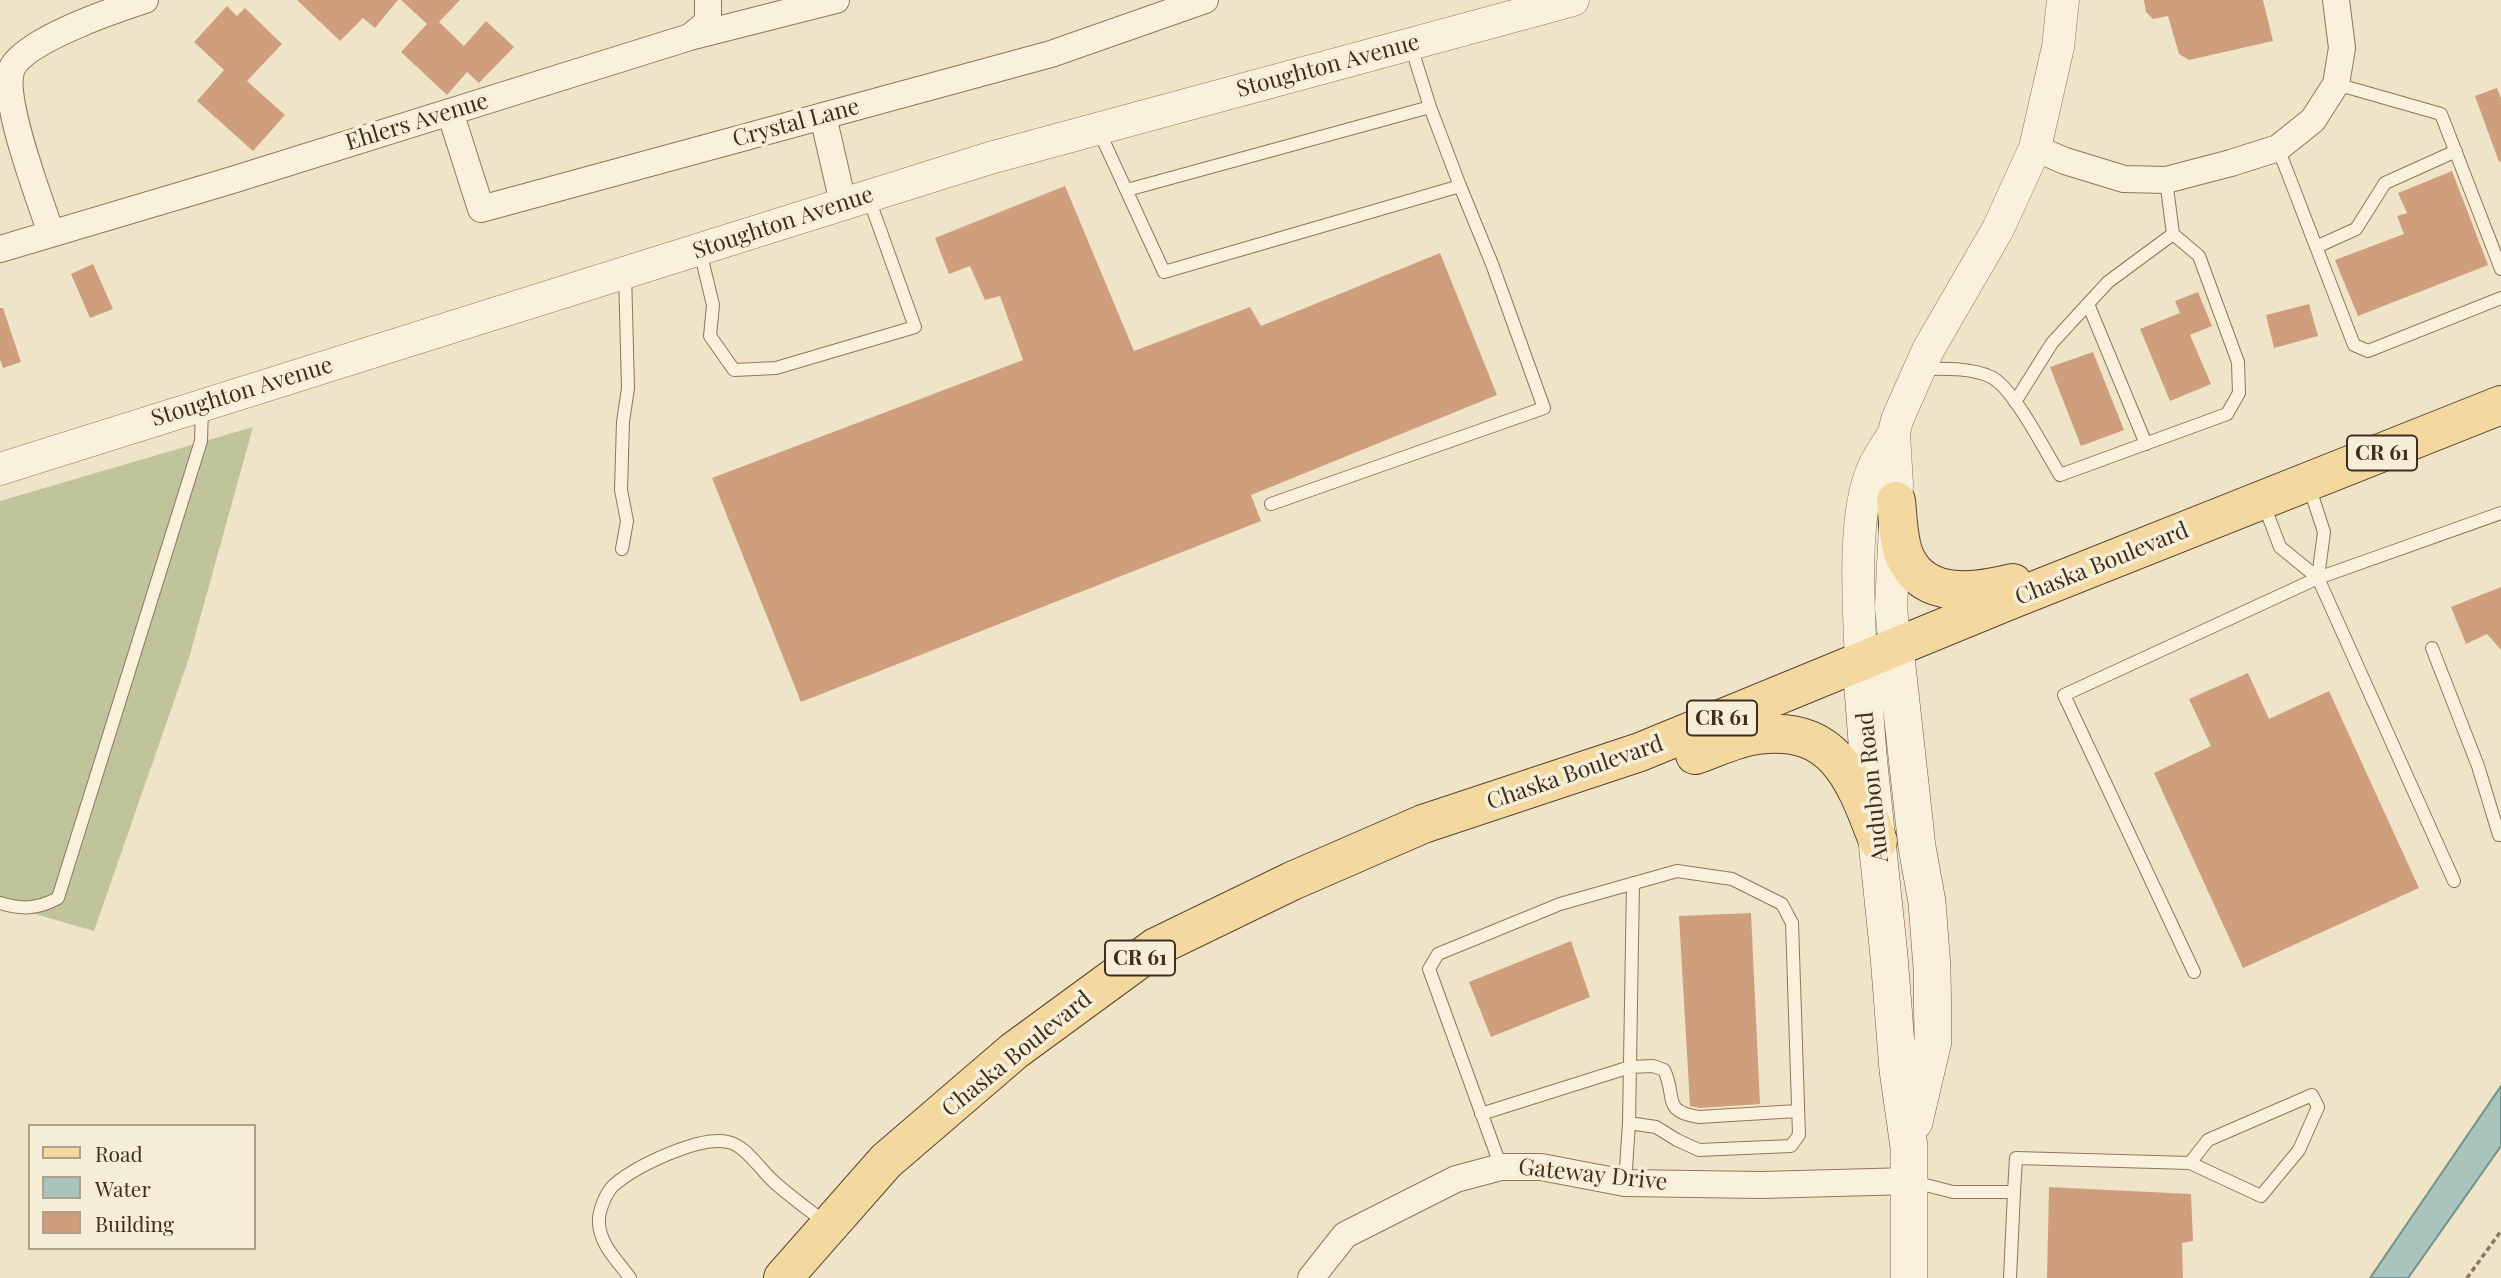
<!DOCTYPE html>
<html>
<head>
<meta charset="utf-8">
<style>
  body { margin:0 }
  #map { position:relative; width:2501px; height:1278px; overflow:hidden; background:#f0e4c8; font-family:"Playfair Display",serif }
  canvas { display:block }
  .legend { position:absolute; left:28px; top:1124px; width:228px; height:126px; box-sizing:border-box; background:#f7eed8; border:2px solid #ada18e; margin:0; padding:9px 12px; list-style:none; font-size:21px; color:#3d2e20 }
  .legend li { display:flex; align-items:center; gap:14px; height:35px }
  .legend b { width:35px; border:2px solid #ada18e }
</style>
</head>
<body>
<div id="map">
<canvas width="2501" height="1278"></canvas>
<ul class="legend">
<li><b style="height:9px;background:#f3d9a0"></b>Road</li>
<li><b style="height:19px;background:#a9c4bc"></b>Water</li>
<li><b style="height:19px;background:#cf9f7d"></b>Building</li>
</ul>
</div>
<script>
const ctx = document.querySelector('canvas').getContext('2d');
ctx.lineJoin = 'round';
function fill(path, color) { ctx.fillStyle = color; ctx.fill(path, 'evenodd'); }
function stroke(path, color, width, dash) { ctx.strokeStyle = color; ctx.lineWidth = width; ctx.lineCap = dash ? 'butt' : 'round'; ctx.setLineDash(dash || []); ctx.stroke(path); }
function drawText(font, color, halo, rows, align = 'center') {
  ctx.font = font + ' "Playfair Display",serif'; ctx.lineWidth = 7; ctx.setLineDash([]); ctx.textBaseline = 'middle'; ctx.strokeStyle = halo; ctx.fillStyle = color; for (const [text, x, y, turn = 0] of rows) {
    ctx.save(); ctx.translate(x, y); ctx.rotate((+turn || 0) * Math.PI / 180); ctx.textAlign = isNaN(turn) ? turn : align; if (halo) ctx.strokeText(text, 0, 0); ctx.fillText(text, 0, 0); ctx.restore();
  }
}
fill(new Path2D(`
  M253 427 189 658 94 931 0 904V501Z`), '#bfc49a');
const water = new Path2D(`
  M2501 1086V1146L2408 1278H2370Z`);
fill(water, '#a9c4bc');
stroke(water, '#6f938a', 2);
fill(new Path2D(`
  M297 0H398L375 28 363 18 340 41Z
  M401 0H460L439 22 464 46 486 21 514 47 479 83 467 72 447 95 401 52 427 24Z
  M2144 0H2263L2273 41 2189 60 2179 54 2168 16 2153 19 2146 12Z
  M227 6 237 16 245 8 282 44 247 81 285 115 253 151 197 101 224 70 194 42Z
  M2497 88 2501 98V161L2499 162 2475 96Z
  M2452 171 2488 265 2358 316 2335 260 2404 234 2397 216 2407 213 2398 193Z
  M1065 186 1134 351 1250 307 1261 326 1440 253 1497 395 1251 495 1261 521 801 702 712 478 1023 360 1000 296 985 300 970 266 949 274 935 238Z
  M93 264 113 309 90 318 71 274Z
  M2198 292 2212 326 2190 335 2211 384 2170 401 2140 329 2180 313 2175 301Z
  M2309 304 2318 336 2274 348 2266 315Z
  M0 308H3L21 362 3 368 0 359Z
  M2093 352 2124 430 2081 446 2050 367Z
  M2501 587V650L2487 634 2466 644 2451 607Z
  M2248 673 2269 719 2329 691 2419 888 2243 968 2154 773 2211 746 2189 699Z
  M1751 913 1760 1104 1700 1108 1690 1106 1679 916Z
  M1571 941 1590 997 1491 1037 1469 982Z
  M2049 1187 2191 1194 2193 1241 2182 1243 2183 1278H2047Z`), '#cf9f7d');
const service = new Path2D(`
  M1410 43 1430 107
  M2336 84 2441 114 2501 269
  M1098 129 1164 272 1460 186 1492 264 1544 408 1271 504
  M2278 148 2354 345 2368 351 2501 298
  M1127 190 1430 107 1460 186
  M2316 247 2356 229 2385 183 2456 151
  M700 251 713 305 710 336 734 370 776 368 915 327 868 196
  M2088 304 2146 444
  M1920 369C1942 369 1970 367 1991 377 2013 387 2046 453 2060 475L2227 414 2239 393 2238 362 2199 256 2173 234 2166 180
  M2015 402 2052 343 2108 282 2173 234
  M2309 486 2324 532 2318 578
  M2264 505 2280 547 2318 578 2454 881
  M622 549 627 521 621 490 623 422 628 388 625 273
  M2432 648 2478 766 2499 835H2501
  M0 903C21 910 38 909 58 898L201 441 202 407
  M2194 972 2064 695 2318 578 2501 513
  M1481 1114 1630 1067 1653 1066 1664 1070C1677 1096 1661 1112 1699 1117L1797 1111
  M1629 1123 1633 883
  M1501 1167 1429 969 1438 954 1560 904 1677 871 1732 879 1782 904 1792 923 1799 1135 1791 1146 1699 1150 1677 1140 1656 1127 1629 1123 1625 1183
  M1914 1182 1953 1192H2014L2010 1278
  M2014 1192 2016 1158 2190 1163 2208 1140 2312 1095 2318 1107 2299 1150 2261 1196 2190 1163
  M630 1278C618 1261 600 1245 599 1223 598 1212 606 1192 614 1185 636 1166 700 1135 728 1142 746 1146 759 1168 772 1180 789 1196 808 1209 827 1224`);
const minor = new Path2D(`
  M690 37 708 22V0
  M450 112 481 209 1051 54 1205 0
  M823 116 843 203
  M2035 148 2065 161 2124 179 2166 180 2231 163 2278 148 2313 120 2336 84 2342 48 2336 0
  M51 233C40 200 0 97 12 68 26 40 114 10 145 0
  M0 249 229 181 690 37 836 0
  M1311 1278 1345 1235 1456 1179 1501 1167H1541L1625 1183 1761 1185 1910 1181`);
const tertiary = new Path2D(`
  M0 469 990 158 1573 0
  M1895 648 1891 607 1897 485 1894 433 1897 420 1928 350 1998 229 2035 148 2058 47 2063 0
  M1861 662C1859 609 1852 519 1872 471 1877 458 1887 445 1894 433`);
const secondary = new Path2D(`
  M1895 648 1917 847 1927 902 1932 968 1933 1041 1914 1122
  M1861 662 1868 755 1889 956 1898 1070 1909 1147V1278`);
const primary = new Path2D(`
  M1896 501C1898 519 1898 543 1906 559 1926 600 1977 592 2013 583
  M1695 755C1715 749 1736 737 1757 735 1836 724 1855 781 1878 841
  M783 1278 886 1161 1014 1051 1156 947 1292 881 1423 824 1640 752 2008 601 2501 405`);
stroke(service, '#8d765c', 14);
stroke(minor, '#8d765c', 28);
stroke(tertiary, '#8d765c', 33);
stroke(secondary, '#6f573f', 38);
stroke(primary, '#5b4430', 40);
stroke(new Path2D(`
  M2467 1278 2501 1231`), '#8d765c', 3.5, [5, 3.5]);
stroke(service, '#faf1dc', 12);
stroke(minor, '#faf1dc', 26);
stroke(tertiary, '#faf1dc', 32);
stroke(secondary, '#faf1dc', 37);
stroke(primary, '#f3d9a0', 38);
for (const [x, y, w] of [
  [2382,453,70],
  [1722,718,70],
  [1140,958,70]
]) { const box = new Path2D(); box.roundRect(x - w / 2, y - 17.5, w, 35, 5); ctx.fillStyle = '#f7eed8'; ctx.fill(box); stroke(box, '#3d2e20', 2); }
drawText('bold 21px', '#3d2e20', null, [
  ["CR 61",2382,453],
  ["CR 61",1722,718],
  ["CR 61",1140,958]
]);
drawText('23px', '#3d2e20', '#f7eed8', [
  ["Stoughton Avenue",1328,66,-15],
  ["Ehlers Avenue",417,122,-17],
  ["Crystal Lane",796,123,-15],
  ["Stoughton Avenue",783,223,-18],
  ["Stoughton Avenue",242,392,-17],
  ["Chaska Boulevard",2102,564,-22],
  ["Chaska Boulevard",1575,773,-19],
  ["Audubon Road",1873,787,-96],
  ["Chaska Boulevard",1017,1054,-39],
  ["Gateway Drive",1593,1175,6]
]);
</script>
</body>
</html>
